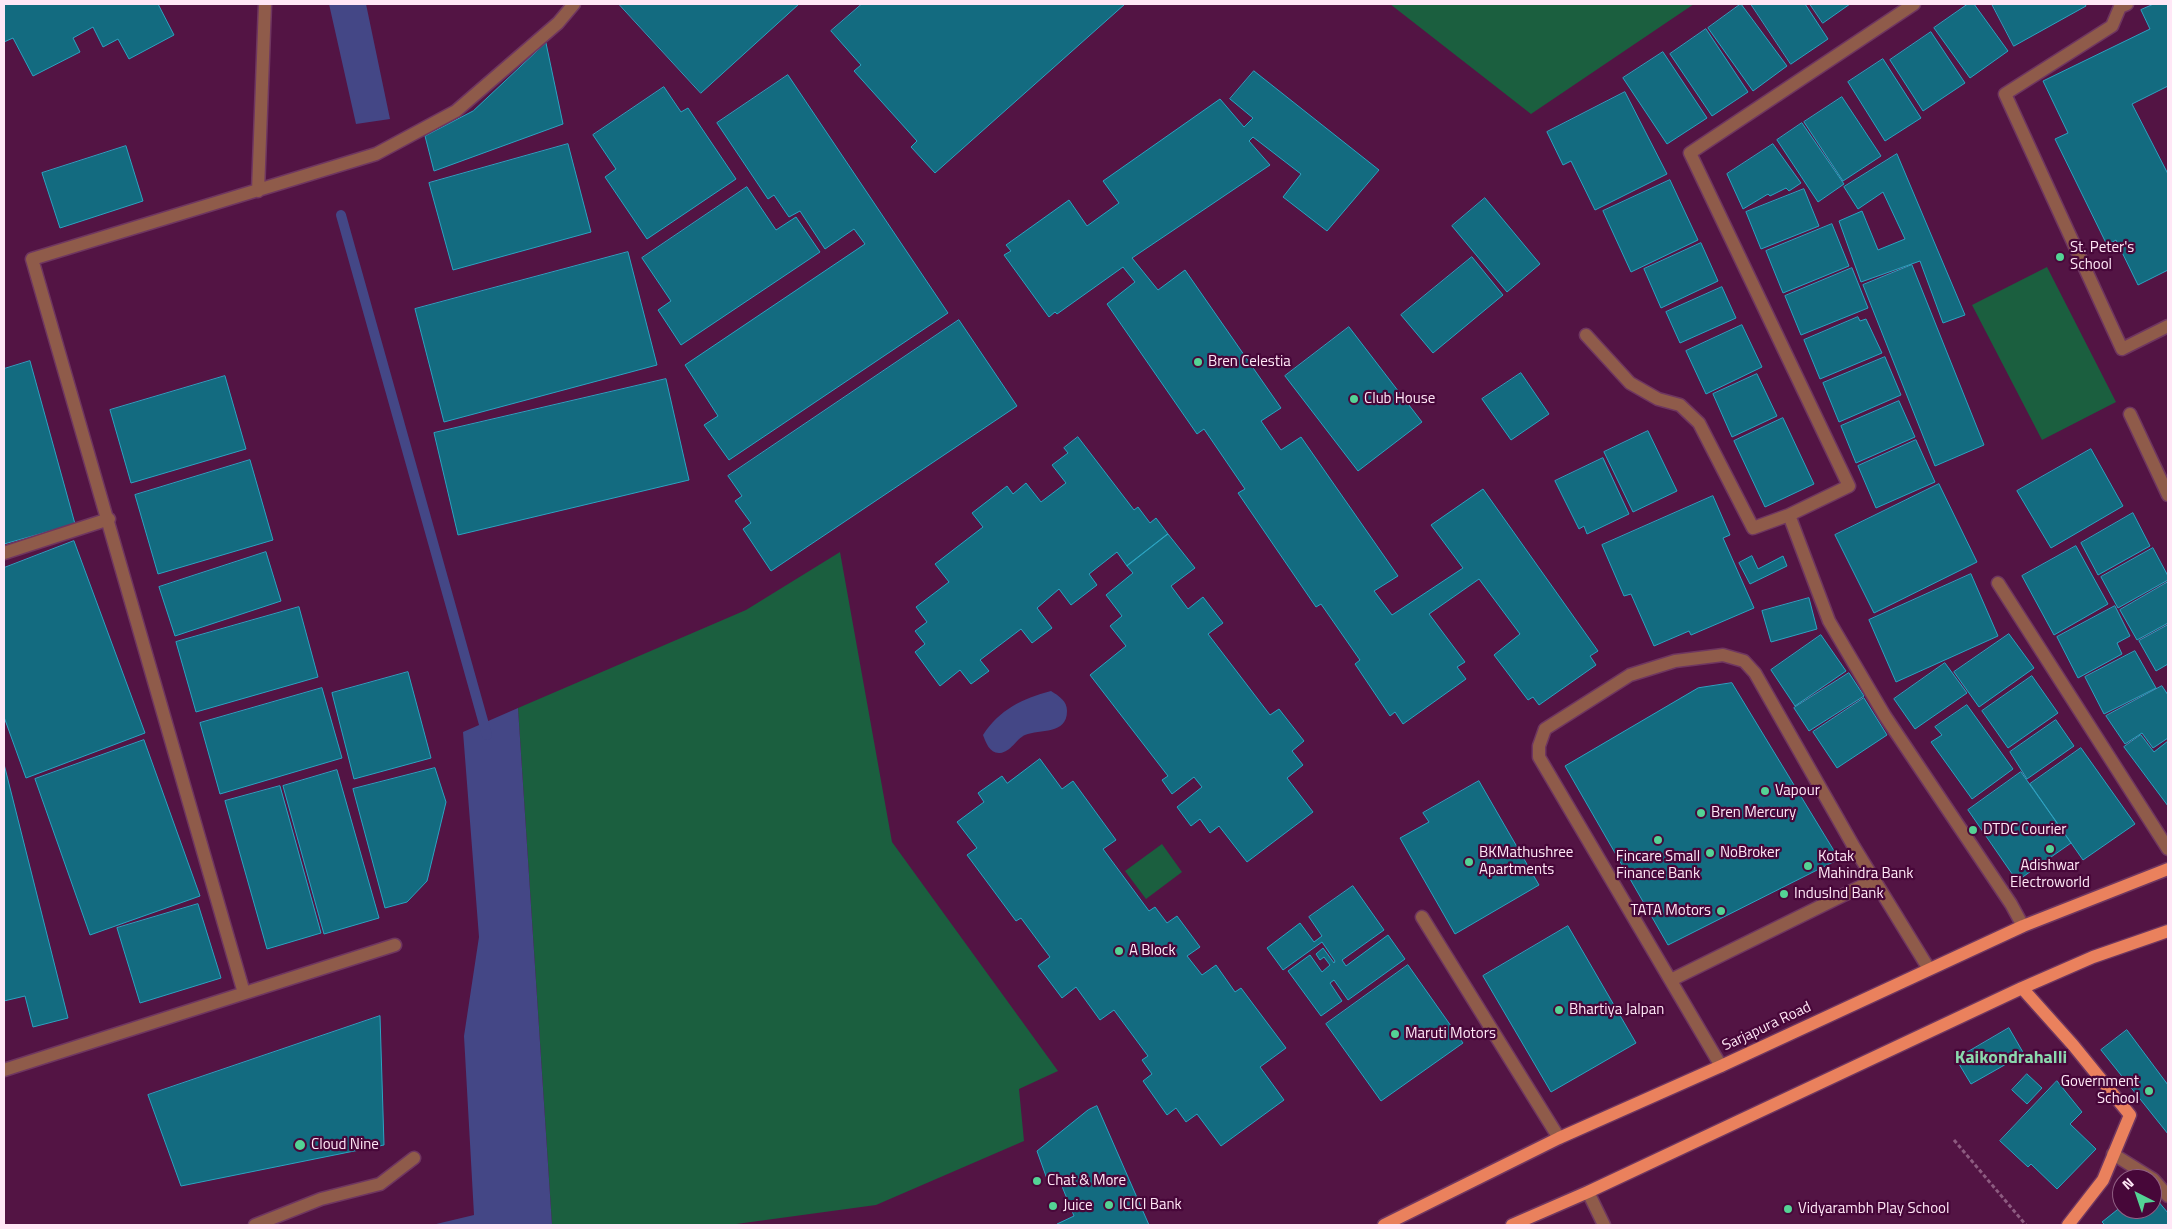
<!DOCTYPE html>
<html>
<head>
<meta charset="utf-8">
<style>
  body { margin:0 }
  #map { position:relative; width:2172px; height:1229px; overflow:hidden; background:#531444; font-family:"Titillium Web",sans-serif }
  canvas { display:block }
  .frame { position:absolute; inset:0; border:5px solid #ffe7f6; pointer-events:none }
  .north { position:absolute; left:2112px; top:1169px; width:50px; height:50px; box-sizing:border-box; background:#470739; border:1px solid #916185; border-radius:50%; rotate:319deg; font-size:14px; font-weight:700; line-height:20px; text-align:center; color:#ffe7f6 }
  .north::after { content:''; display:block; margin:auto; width:18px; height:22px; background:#54d395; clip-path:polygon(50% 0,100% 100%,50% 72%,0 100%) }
</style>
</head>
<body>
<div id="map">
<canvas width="2172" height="1229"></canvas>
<div class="frame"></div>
<div class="north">N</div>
</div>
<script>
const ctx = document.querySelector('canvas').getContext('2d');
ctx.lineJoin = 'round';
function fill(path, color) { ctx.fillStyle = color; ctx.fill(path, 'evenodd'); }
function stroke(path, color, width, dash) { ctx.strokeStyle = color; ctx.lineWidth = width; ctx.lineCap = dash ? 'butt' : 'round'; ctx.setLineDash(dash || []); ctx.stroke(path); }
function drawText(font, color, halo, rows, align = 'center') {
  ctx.font = font + ' "Titillium Web",sans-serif'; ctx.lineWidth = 4.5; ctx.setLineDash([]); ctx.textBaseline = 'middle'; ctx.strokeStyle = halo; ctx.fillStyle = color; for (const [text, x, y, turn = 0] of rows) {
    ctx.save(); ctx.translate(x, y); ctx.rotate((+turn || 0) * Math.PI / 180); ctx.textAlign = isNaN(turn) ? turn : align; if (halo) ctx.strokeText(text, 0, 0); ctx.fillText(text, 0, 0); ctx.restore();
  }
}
fill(new Path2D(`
  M1390 4H1694L1531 114Z
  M2047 267 2116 402 2042 440 1972 305Z
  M840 552 892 842 1058 1071 1019 1089 1024 1141 876 1205 729 1225H552L518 708 746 610Z
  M1162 844 1182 872 1146 899 1125 871Z`), '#1b5f3f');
fill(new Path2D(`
  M329 4H366L390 119 356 124Z
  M1051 691C1059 696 1067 701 1067 711 1067 735 1040 729 1025 735 1016 739 1011 752 1000 753 990 754 986 743 983 735 1000 709 1022 699 1051 691Z
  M518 708 552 1225H432L474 1215 464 1036 479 937 463 732Z`), '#444786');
stroke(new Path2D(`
  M341 215 487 735`), '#444786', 10);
const building = new Path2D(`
  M4 4H158L174 35 129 59 118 39 103 47 93 27 73 38 80 52 33 76 13 38 4 42Z
  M619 4H799L701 93Z
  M862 4H1125L935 173 911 147 917 141 854 71 861 65 831 31Z
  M1741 4 1787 66 1753 91 1708 28Z
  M1751 4H1805L1828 39 1791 64Z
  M1810 4H1850L1823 23Z
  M1968 4H1974L2008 51 1970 78 1934 28Z
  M1992 4H2085L2086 6 2014 46Z
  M2154 4H2168V86L2132 104 2168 174V270L2138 285 2116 240 2107 245 2055 139 2068 133 2043 81 2150 29 2141 10Z
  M1706 29 1748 92 1712 116 1670 54Z
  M1931 32 1965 83 1923 111 1890 60Z
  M546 43 563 124 434 171 425 136 473 111Z
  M1663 52 1707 118 1667 144 1623 78Z
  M1883 59 1921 118 1885 141 1848 82Z
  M1254 71 1379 170 1327 231 1283 197 1301 174 1253 137 1249 141 1270 165 1132 258 1158 290 1185 270 1281 408 1261 421 1281 450 1301 437 1398 576 1374 591 1392 615 1463 568 1431 525 1483 489 1598 651 1590 656 1596 665 1539 705 1533 697 1528 700 1494 655 1520 634 1479 579 1429 614 1465 662 1457 667 1466 679 1403 724 1395 712 1390 716 1355 664 1360 660 1321 604 1316 607 1238 493 1245 489 1204 429 1197 434 1107 304 1135 282 1123 267 1057 314 1055 312 1049 317 1004 255 1011 251 1006 245 1069 200 1087 226 1119 203 1103 181 1220 99 1244 127 1253 118 1230 99Z
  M788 75 948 313 729 460 704 425 718 416 685 365 865 244 854 229 825 249 800 211 789 217 774 195 768 199 717 123Z
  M664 87 681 112 688 108 736 179 647 239 605 177 616 169 593 135Z
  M1625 92 1667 174 1595 210 1571 161 1563 165 1547 132Z
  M1842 97 1881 156 1843 181 1804 122Z
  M1802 123 1844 184 1818 202 1777 140Z
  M568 144 591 232 453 270 429 183Z
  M1773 144 1801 183 1789 191 1786 188 1770 196 1768 194 1743 209 1727 174Z
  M126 146 143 201 60 228 42 173Z
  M1897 154 1965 315 1943 323 1920 261 1861 282 1839 221 1862 211 1878 250 1905 239 1883 192 1858 209 1844 187Z
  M1670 180 1698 240 1631 272 1603 211Z
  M747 187 776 230 796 217 820 252 681 345 658 310 671 301 642 258Z
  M1804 189 1819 226 1761 249 1746 212Z
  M1485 198 1540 264 1507 292 1452 226Z
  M1832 224 1849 266 1783 293 1766 251Z
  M1701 243 1718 281 1661 308 1644 269Z
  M628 252 657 365 444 422 415 309Z
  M1472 257 1503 295 1433 353 1401 315Z
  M1912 265 1984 445 1935 466 1863 285Z
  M1852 268 1868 308 1801 335 1785 296Z
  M1722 287 1736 318 1680 343 1666 312Z
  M1858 317 1860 321 1866 319 1882 353 1820 379 1804 340Z
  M959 320 1017 406 771 571 743 529 751 523 735 501 742 496 728 476Z
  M1742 325 1762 367 1706 394 1686 351Z
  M1349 327 1422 422 1358 471 1285 376Z
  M1885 357 1901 395 1839 422 1823 383Z
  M30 361 75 524 4 544V369Z
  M1521 373 1549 414 1511 440 1482 399Z
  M1757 374 1777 416 1732 437 1713 394Z
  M225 376 246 449 131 483 110 410Z
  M666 379 689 480 458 535 434 433Z
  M1899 401 1915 437 1856 463 1841 426Z
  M1783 418 1814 484 1765 507 1734 441Z
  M1648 431 1677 491 1633 512 1604 452Z
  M1078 437 1134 510 1138 507 1150 523 1156 518 1168 534 1127 566 1117 552 1089 574 1097 585 1071 605 1059 589 1037 608 1052 628 1032 643 1021 629 980 660 989 671 971 684 960 670 940 686 915 652 925 644 915 631 927 622 916 607 949 582 935 564 983 527 972 513 1007 486 1013 494 1026 483 1041 502 1066 483 1052 465 1068 453 1064 448Z
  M1916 440 1935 482 1876 508 1858 466Z
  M2091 449 2123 506 2051 548 2017 491Z
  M1603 458 1629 514 1587 534 1584 526 1579 529 1555 481Z
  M250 460 273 540 158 574 135 495Z
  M1939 484 1977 562 1874 613 1835 535Z
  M1713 496 1730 535 1723 538 1754 608 1691 635 1689 631 1654 646 1631 594 1624 596 1602 545Z
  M2133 513 2150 546 2098 575 2081 543Z
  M1168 534 1195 568 1171 586 1188 609 1203 597 1223 623 1208 634 1270 715 1279 709 1304 741 1292 751 1303 765 1287 778 1313 812 1247 862 1219 826 1210 833 1200 819 1191 826 1177 807 1202 787 1194 777 1172 794 1162 780 1168 776 1090 675 1126 646 1110 626 1122 616 1106 595 1133 573 1127 566Z
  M74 541 145 733 26 778 4 717V568Z
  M2076 546 2108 604 2054 635 2022 576Z
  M2153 548 2168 576V580L2118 608 2101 577Z
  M266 552 281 601 175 636 159 587Z
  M1752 556 1758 569 1783 556 1787 566 1750 584 1739 563Z
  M1971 574 1998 636 1896 682 1869 620Z
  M2168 582V623L2137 640 2120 610Z
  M1809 598 1817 629 1771 642 1762 611Z
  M2115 606 2130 636 2117 643 2122 654 2078 678 2057 637Z
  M299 607 318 677 196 712 176 642Z
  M2168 625V664L2156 671 2139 641Z
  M2009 634 2034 668 1979 707 1954 672Z
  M1821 635 1846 671 1795 706 1771 670Z
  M2135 651 2156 688 2104 714 2085 677Z
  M1945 663 1967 693 1915 729 1894 699Z
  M408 672 431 758 354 779 332 693Z
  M1849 673 1864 696 1809 731 1794 708Z
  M2032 676 2058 713 2008 748 1982 711Z
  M1732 683 1839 859 1668 945 1565 766 1698 688Z
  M2162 686 2168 695V738L2153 748 2142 733 2125 744 2106 716Z
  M322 688 342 758 220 794 200 723Z
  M1864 698 1887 735 1837 768 1813 732Z
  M1967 705 2013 769 1972 799 1931 742 1942 735 1935 727Z
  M2056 720 2074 746 2027 779 2010 752Z
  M2141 735 2154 752 2168 741V806L2124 747Z
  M144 740 200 896 90 935 35 779Z
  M2081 748 2135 824 2083 860 2030 784Z
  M1040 759 1062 789 1073 781 1116 840 1103 849 1149 911 1155 907 1167 923 1177 916 1200 947 1187 956 1202 975 1216 965 1235 992 1241 988 1286 1048 1260 1067 1284 1100 1221 1146 1197 1114 1186 1122 1176 1108 1167 1115 1143 1081 1152 1074 1142 1060 1148 1056 1114 1010 1100 1020 1076 987 1062 998 1038 966 1050 957 1021 918 1016 921 967 855 977 848 957 822 984 802 978 793 1002 776 1007 783Z
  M4 764 68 1018 33 1027 25 996 4 1001Z
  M435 768 446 802 427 881 407 902 385 908 353 789Z
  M337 770 379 918 324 934 283 786Z
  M2021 772 2071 843 2017 881 1968 810Z
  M1479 781 1539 885 1455 934 1400 838 1429 822 1423 813Z
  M280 786 321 933 267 949 225 801Z
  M1353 886 1384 930 1342 960 1346 966 1388 935 1405 959 1348 1000 1334 980 1330 983 1342 1001 1321 1016 1288 971 1310 955 1322 972 1330 965 1324 957 1320 960 1316 954 1323 948 1334 963 1335 961 1322 942 1283 970 1267 948 1300 923 1314 942 1322 936 1309 917Z
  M198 904 221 978 140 1003 117 928Z
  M1568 926 1636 1043 1551 1092 1483 976Z
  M1408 965 1463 1043 1381 1101 1326 1024Z
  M380 1016 384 1145 181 1186 148 1095Z
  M2009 1028 2024 1054 1971 1084 1956 1059Z
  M2127 1030 2168 1085V1134L2101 1050Z
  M2027 1074 2042 1088 2027 1104 2012 1090Z
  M2057 1081 2082 1112 2070 1124 2096 1149 2057 1189 2031 1164 2028 1167 2000 1141Z
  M1097 1106 1149 1225H1057V1224L1074 1216 1057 1174 1047 1179 1037 1151 1088 1110Z
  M2152 1194 2168 1213V1225H2105L2102 1222 2122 1206V1209H2152Z`);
fill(building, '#136b80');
stroke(building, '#2ca3c1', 1);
const minor = new Path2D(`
  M1914 4 1690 153 1849 486 1789 515 1829 621 1885 716 2011 904 2023 926
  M2127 4 2120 7 2112 26 2005 94 2122 349 2168 326
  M258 191 265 4
  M1586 335 1630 383 1658 399 1680 405 1699 423 1753 528 1789 515
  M2130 414 2168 495
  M4 553 109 519
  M1998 583 2168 849
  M1422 917 1559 1138
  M1671 980 1874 880
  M244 993 32 259 376 154 456 111 558 23 574 4
  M1721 1066 1539 757V746L1545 729 1630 675 1675 661 1723 655 1744 661 1755 673 1854 847 1929 969
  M4 1070 395 945
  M2113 1154 2153 1179 2168 1196
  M1588 1192 1604 1225
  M255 1225 321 1199 380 1184 414 1158`);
const major = new Path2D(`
  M2022 988 2073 1045 2130 1115 2103 1180 2068 1225
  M1384 1225 1559 1138 1721 1066 2023 926 2168 869
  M1512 1225 1588 1192 2022 988 2093 957 2168 931`);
stroke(minor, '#6f3660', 15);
stroke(major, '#6f3660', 15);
stroke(new Path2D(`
  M1954 1140 2026 1225`), '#8d5b80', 3, [4, 2.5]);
stroke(minor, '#8f5b4a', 12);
stroke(major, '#ea815d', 12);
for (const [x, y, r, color] of [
  [2060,257,5,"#54d395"],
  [1198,362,5,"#54d395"],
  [1354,399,5,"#54d395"],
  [1765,791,5,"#54d395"],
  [1701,813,5,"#54d395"],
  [1973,830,5,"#54d395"],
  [1658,840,5,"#54d395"],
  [2050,849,5,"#54d395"],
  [1710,853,5,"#54d395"],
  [1469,862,5,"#54d395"],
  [1808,866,5,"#54d395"],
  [1784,894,5,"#54d395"],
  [1721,911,5,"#54d395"],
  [1119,951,5,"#54d395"],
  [1559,1010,5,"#54d395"],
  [1395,1034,5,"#54d395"],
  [2149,1091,5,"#54d395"],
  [300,1145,6,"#54d395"],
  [1037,1181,5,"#54d395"],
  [1109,1205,5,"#54d395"],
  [1053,1206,5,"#54d395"],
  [1788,1209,5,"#54d395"]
]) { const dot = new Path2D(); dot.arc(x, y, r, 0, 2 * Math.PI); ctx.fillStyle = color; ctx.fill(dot); stroke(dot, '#470739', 2); }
drawText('15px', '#ffe7f6', '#470739', [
  ["St. Peter's",2070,248],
  ["School",2070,265],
  ["Bren Celestia",1208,362],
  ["Club House",1364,399],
  ["Vapour",1775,791],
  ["Bren Mercury",1711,813],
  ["DTDC Courier",1983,830],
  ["BKMathushree",1479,853],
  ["Apartments",1479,870],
  ["NoBroker",1720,853],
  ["Fincare Small",1658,857,"center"],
  ["Finance Bank",1658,874,"center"],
  ["Kotak",1818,857],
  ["Mahindra Bank",1818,874],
  ["Adishwar",2050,866,"center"],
  ["Electroworld",2050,883,"center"],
  ["IndusInd Bank",1794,894],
  ["TATA Motors",1711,911,"right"],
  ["A Block",1129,951],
  ["Bhartiya Jalpan",1569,1010],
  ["Maruti Motors",1405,1034],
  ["Government",2139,1082,"right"],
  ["School",2139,1099,"right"],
  ["Cloud Nine",311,1145],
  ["Chat & More",1047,1181],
  ["ICICI Bank",1119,1205],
  ["Juice",1063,1206],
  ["Vidyarambh Play School",1798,1209]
], 'left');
drawText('15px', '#ffe7f6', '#470739', [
  ["Sarjapura Road",1767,1027,-25]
]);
drawText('bold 18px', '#8ad9ad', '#470739', [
  ["Kaikondrahalli",2011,1059]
]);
</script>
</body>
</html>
